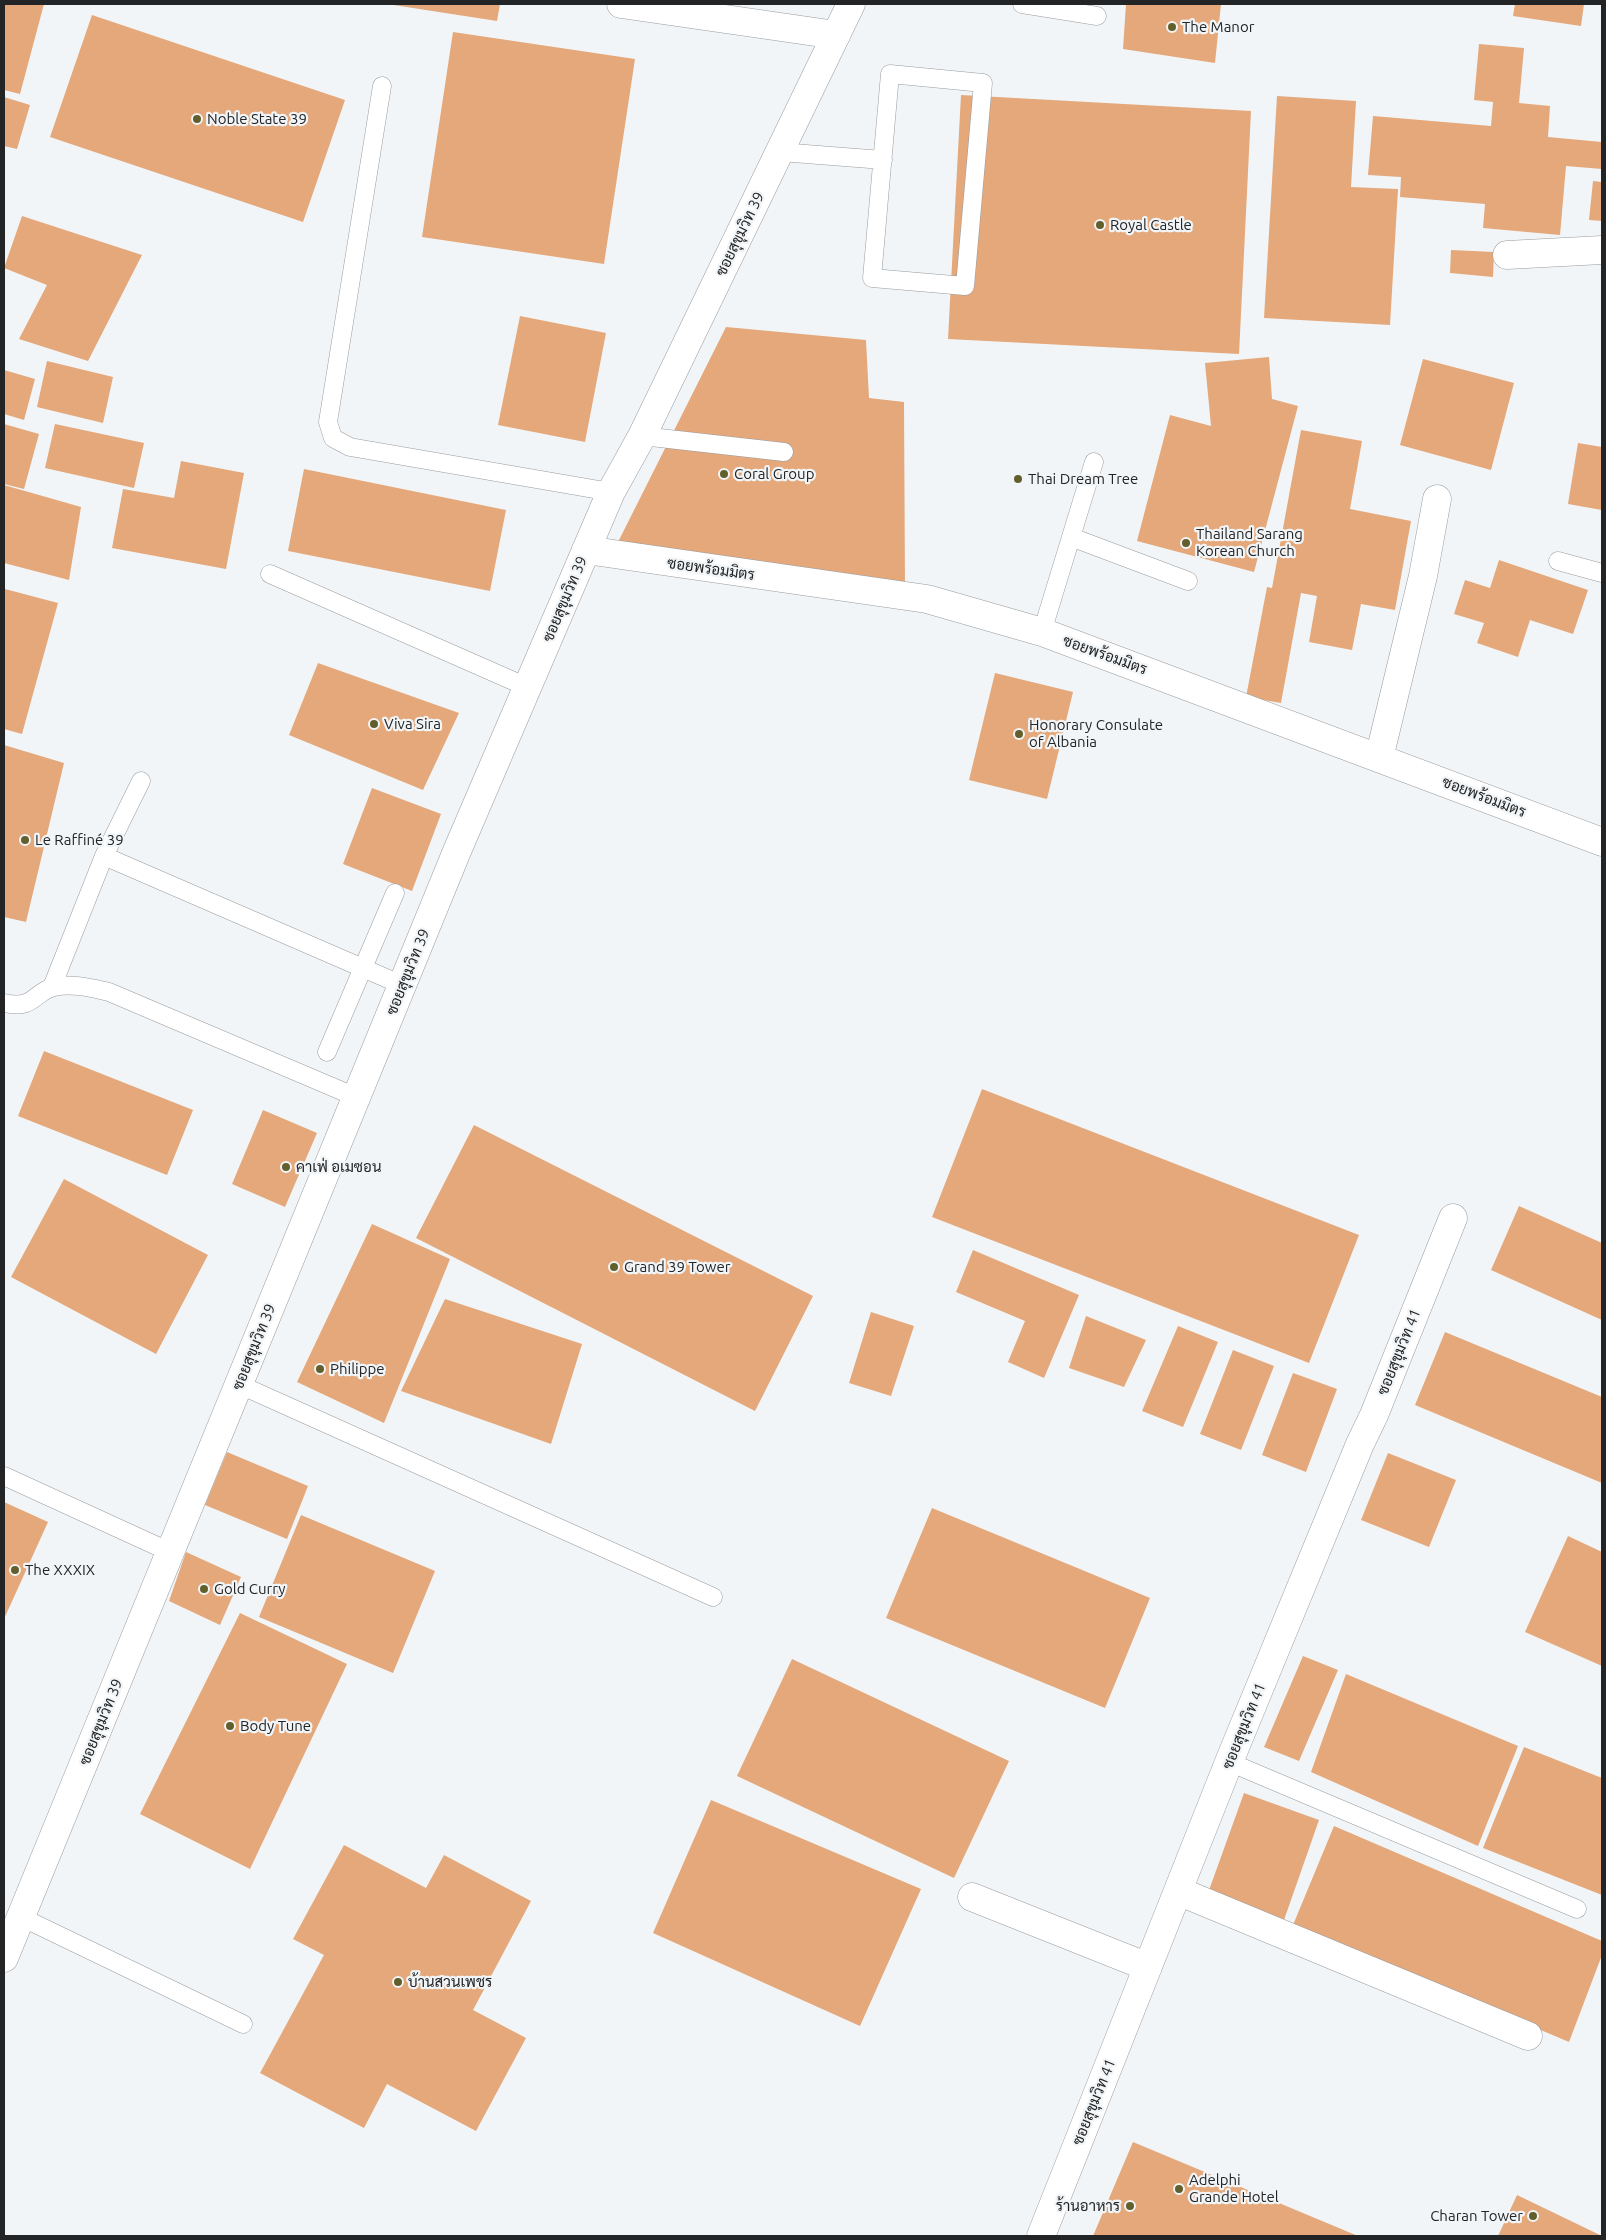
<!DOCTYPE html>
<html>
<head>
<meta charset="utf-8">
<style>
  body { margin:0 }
  #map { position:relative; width:1606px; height:2240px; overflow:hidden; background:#f2f5f7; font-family:Ubuntu,sans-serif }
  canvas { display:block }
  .frame { position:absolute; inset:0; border:5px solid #232425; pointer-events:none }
</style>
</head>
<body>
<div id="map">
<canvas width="1606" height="2240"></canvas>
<div class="frame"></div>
</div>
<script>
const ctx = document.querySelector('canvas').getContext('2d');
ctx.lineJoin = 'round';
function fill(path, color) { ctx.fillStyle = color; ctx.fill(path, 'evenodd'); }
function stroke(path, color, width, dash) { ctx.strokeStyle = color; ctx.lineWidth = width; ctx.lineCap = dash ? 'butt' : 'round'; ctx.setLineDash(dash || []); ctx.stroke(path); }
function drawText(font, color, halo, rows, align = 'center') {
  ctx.font = font + ' Ubuntu,Sarabun,sans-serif'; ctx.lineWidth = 4.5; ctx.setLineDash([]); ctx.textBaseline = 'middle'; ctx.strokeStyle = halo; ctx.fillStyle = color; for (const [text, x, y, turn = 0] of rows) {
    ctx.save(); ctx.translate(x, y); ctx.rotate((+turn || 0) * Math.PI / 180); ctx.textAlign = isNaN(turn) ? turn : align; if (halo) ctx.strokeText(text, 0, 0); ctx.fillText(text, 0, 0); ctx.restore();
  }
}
fill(new Path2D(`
  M4 4H44L20 94 4 90Z
  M387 4H500L497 21Z
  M1126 4H1221L1215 63 1123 49Z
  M1515 4H1584L1581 26 1513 16Z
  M92 15 345 100 303 222 50 137Z
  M453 32 635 59 604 264 422 237Z
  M1479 44 1524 48 1519 103 1550 106 1548 137 1602 142V169L1566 166 1560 235 1483 228 1485 204 1400 197 1401 177 1368 175 1373 116 1491 126 1493 102 1474 100Z
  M961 95 1251 111 1239 354 948 339Z
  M1277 96 1356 101 1351 187 1398 189 1390 325 1264 318Z
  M4 97 30 105 17 149 4 146Z
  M1593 181 1602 182V221L1589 220Z
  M22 216 142 255 88 361 19 339 47 285 4 268Z
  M1451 250 1494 252 1493 277 1450 273Z
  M520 316 606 333 585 442 498 425Z
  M726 327 866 340 869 398 904 402 905 589 616 546Z
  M1269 357 1272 399 1298 406 1254 572 1137 541 1170 415 1211 426 1205 363Z
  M1423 359 1514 383 1491 470 1400 445Z
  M47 361 113 377 103 423 37 407Z
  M4 370 35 379 24 420 4 414Z
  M4 424 39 434 24 489 4 484Z
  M55 424 144 443 134 488 45 468Z
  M1301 430 1362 441 1350 509 1411 521 1395 610 1361 604 1352 650 1309 642 1317 596 1301 593 1281 703 1246 697 1267 587 1272 588Z
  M1578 443 1602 447V510L1568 504Z
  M181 461 244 473 226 569 112 548 123 489 174 498Z
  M304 469 506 510 490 591 288 551Z
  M4 485 81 507 69 580 4 563Z
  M1499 560 1588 590 1573 634 1530 620 1518 657 1477 643 1484 623 1454 614 1465 580 1490 588Z
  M5 589 58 603 22 734 4 729Z
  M318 663 459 713 423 790 289 735Z
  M995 673 1073 692 1047 799 969 780Z
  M4 745 64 763 26 922 4 917Z
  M372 788 441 814 412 891 343 864Z
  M44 1051 193 1110 167 1175 18 1116Z
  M982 1089 1359 1235 1309 1363 932 1217Z
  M263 1110 317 1133 285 1207 232 1184Z
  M474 1125 813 1296 755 1411 416 1238Z
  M64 1179 208 1255 156 1354 11 1277Z
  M1519 1206 1602 1243V1320L1491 1270Z
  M372 1224 450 1259 384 1423 297 1382Z
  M973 1250 1079 1295 1044 1378 1008 1362 1025 1321 956 1292Z
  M445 1299 582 1344 551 1444 401 1391Z
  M871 1312 914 1326 891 1396 849 1383Z
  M1086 1316 1146 1340 1124 1387 1069 1368Z
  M1178 1326 1218 1342 1183 1427 1142 1411Z
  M1445 1332 1602 1397V1483L1415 1405Z
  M1233 1350 1274 1366 1241 1450 1200 1434Z
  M1293 1373 1337 1389 1306 1472 1262 1455Z
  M227 1452 308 1486 287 1539 205 1505Z
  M1388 1453 1456 1480 1429 1547 1361 1520Z
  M4 1502 48 1522 4 1619Z
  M932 1508 1150 1598 1105 1708 886 1618Z
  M301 1515 435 1571 393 1673 259 1617Z
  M1568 1536 1602 1552V1666L1525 1632Z
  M186 1552 241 1577 220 1625 169 1601Z
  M240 1613 347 1664 250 1869 140 1814Z
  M1303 1656 1338 1670 1299 1761 1264 1747Z
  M792 1659 1009 1761 954 1878 737 1776Z
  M1346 1674 1518 1746 1478 1846 1311 1772Z
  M1524 1747 1602 1778V1895L1483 1848Z
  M1244 1793 1319 1820 1284 1920 1208 1893Z
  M711 1800 921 1889 860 2026 653 1933Z
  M1334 1826 1602 1941V1955L1569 2042 1293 1925Z
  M344 1845 426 1888 444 1855 531 1901 473 2010 526 2038 476 2131 387 2084 364 2128 260 2073 324 1955 293 1939Z
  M1133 2142 1358 2236H1093Z
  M1517 2195 1602 2236H1498Z`), '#e4a87b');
const lane = new Path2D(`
  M1022 4 1097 16
  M890 74 983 83 965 286 872 278Z
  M382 86 328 422 333 438 350 447 611 492
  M780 152 883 160
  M642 436 784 452
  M1071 537 1188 581
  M1558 561 1602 573
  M270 574 527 687
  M1042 632 1094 462
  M104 856 402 985
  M52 987 104 856 141 781
  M4 1003C35 1010 33 992 54 987 73 983 91 988 109 992L356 1097
  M327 1052 395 893
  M238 1384 713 1597
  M4 1476 170 1552
  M1229 1762 1577 1909
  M21 1917 243 2024`);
const street = new Path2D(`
  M621 4 836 35
  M1507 255 1602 250
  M586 550 927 599 1042 632 1602 842
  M1379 758 1423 576 1437 499
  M1178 1891 1528 2036
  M972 1897 1148 1967
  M1041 2236 1229 1762 1360 1444 1374 1415 1453 1218`);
const secondary = new Path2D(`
  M4 1958 457 851 611 492 642 436 851 4`);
stroke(lane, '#999b9e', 19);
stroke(street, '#999b9e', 29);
stroke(secondary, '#999b9e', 29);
stroke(lane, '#fff', 18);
stroke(street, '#fff', 28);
stroke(secondary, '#fff', 28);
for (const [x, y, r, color] of [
  [1172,27,5,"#625f2c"],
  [197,119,5,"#625f2c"],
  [1100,225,5,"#625f2c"],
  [724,474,5,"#625f2c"],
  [1018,479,5,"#625f2c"],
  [1186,543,5,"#625f2c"],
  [374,724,5,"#625f2c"],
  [1019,734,5,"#625f2c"],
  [25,840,5,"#625f2c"],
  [286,1167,5,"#625f2c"],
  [614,1267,5,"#625f2c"],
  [320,1369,5,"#625f2c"],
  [15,1570,5,"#625f2c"],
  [204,1589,5,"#625f2c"],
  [230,1726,5,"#625f2c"],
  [398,1982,5,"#625f2c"],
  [1179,2189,5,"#625f2c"],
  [1130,2206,5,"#625f2c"],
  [1533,2216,5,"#625f2c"]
]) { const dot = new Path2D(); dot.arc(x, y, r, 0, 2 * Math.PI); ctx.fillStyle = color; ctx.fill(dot); stroke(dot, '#f2f5f7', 2); }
drawText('15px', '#232425', '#f2f5f7', [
  ["The Manor",1182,27],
  ["Noble State 39",207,119],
  ["Royal Castle",1110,225],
  ["Coral Group",734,474],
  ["Thai Dream Tree",1028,479],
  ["Thailand Sarang",1196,534],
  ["Korean Church",1196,551],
  ["Viva Sira",384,724],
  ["Honorary Consulate",1029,725],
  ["of Albania",1029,742],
  ["Le Raffiné 39",35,840],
  ["คาเฟ่ อเมซอน",296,1167],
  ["Grand 39 Tower",624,1267],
  ["Philippe",330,1369],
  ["The XXXIX",25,1570],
  ["Gold Curry",214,1589],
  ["Body Tune",240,1726],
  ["บ้านสวนเพชร",408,1982],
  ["Adelphi",1189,2180],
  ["Grande Hotel",1189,2197],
  ["ร้านอาหาร",1120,2206,"right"],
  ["Charan Tower",1523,2216,"right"]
], 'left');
drawText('15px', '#232425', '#f2f5f7', [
  ["ซอยสุขุมวิท 39",740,234,-64],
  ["ซอยพร้อมมิตร",711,569,8],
  ["ซอยสุขุมวิท 39",565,599,-67],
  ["ซอยพร้อมมิตร",1105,655,20],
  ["ซอยพร้อมมิตร",1484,797,21],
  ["ซอยสุขุมวิท 39",408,972,-68],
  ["ซอยสุขุมวิท 39",254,1347,-68],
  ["ซอยสุขุมวิท 41",1399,1352,-68],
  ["ซอยสุขุมวิท 39",101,1722,-68],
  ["ซอยสุขุมวิท 41",1244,1726,-68],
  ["ซอยสุขุมวิท 41",1094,2102,-68]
]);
</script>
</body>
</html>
